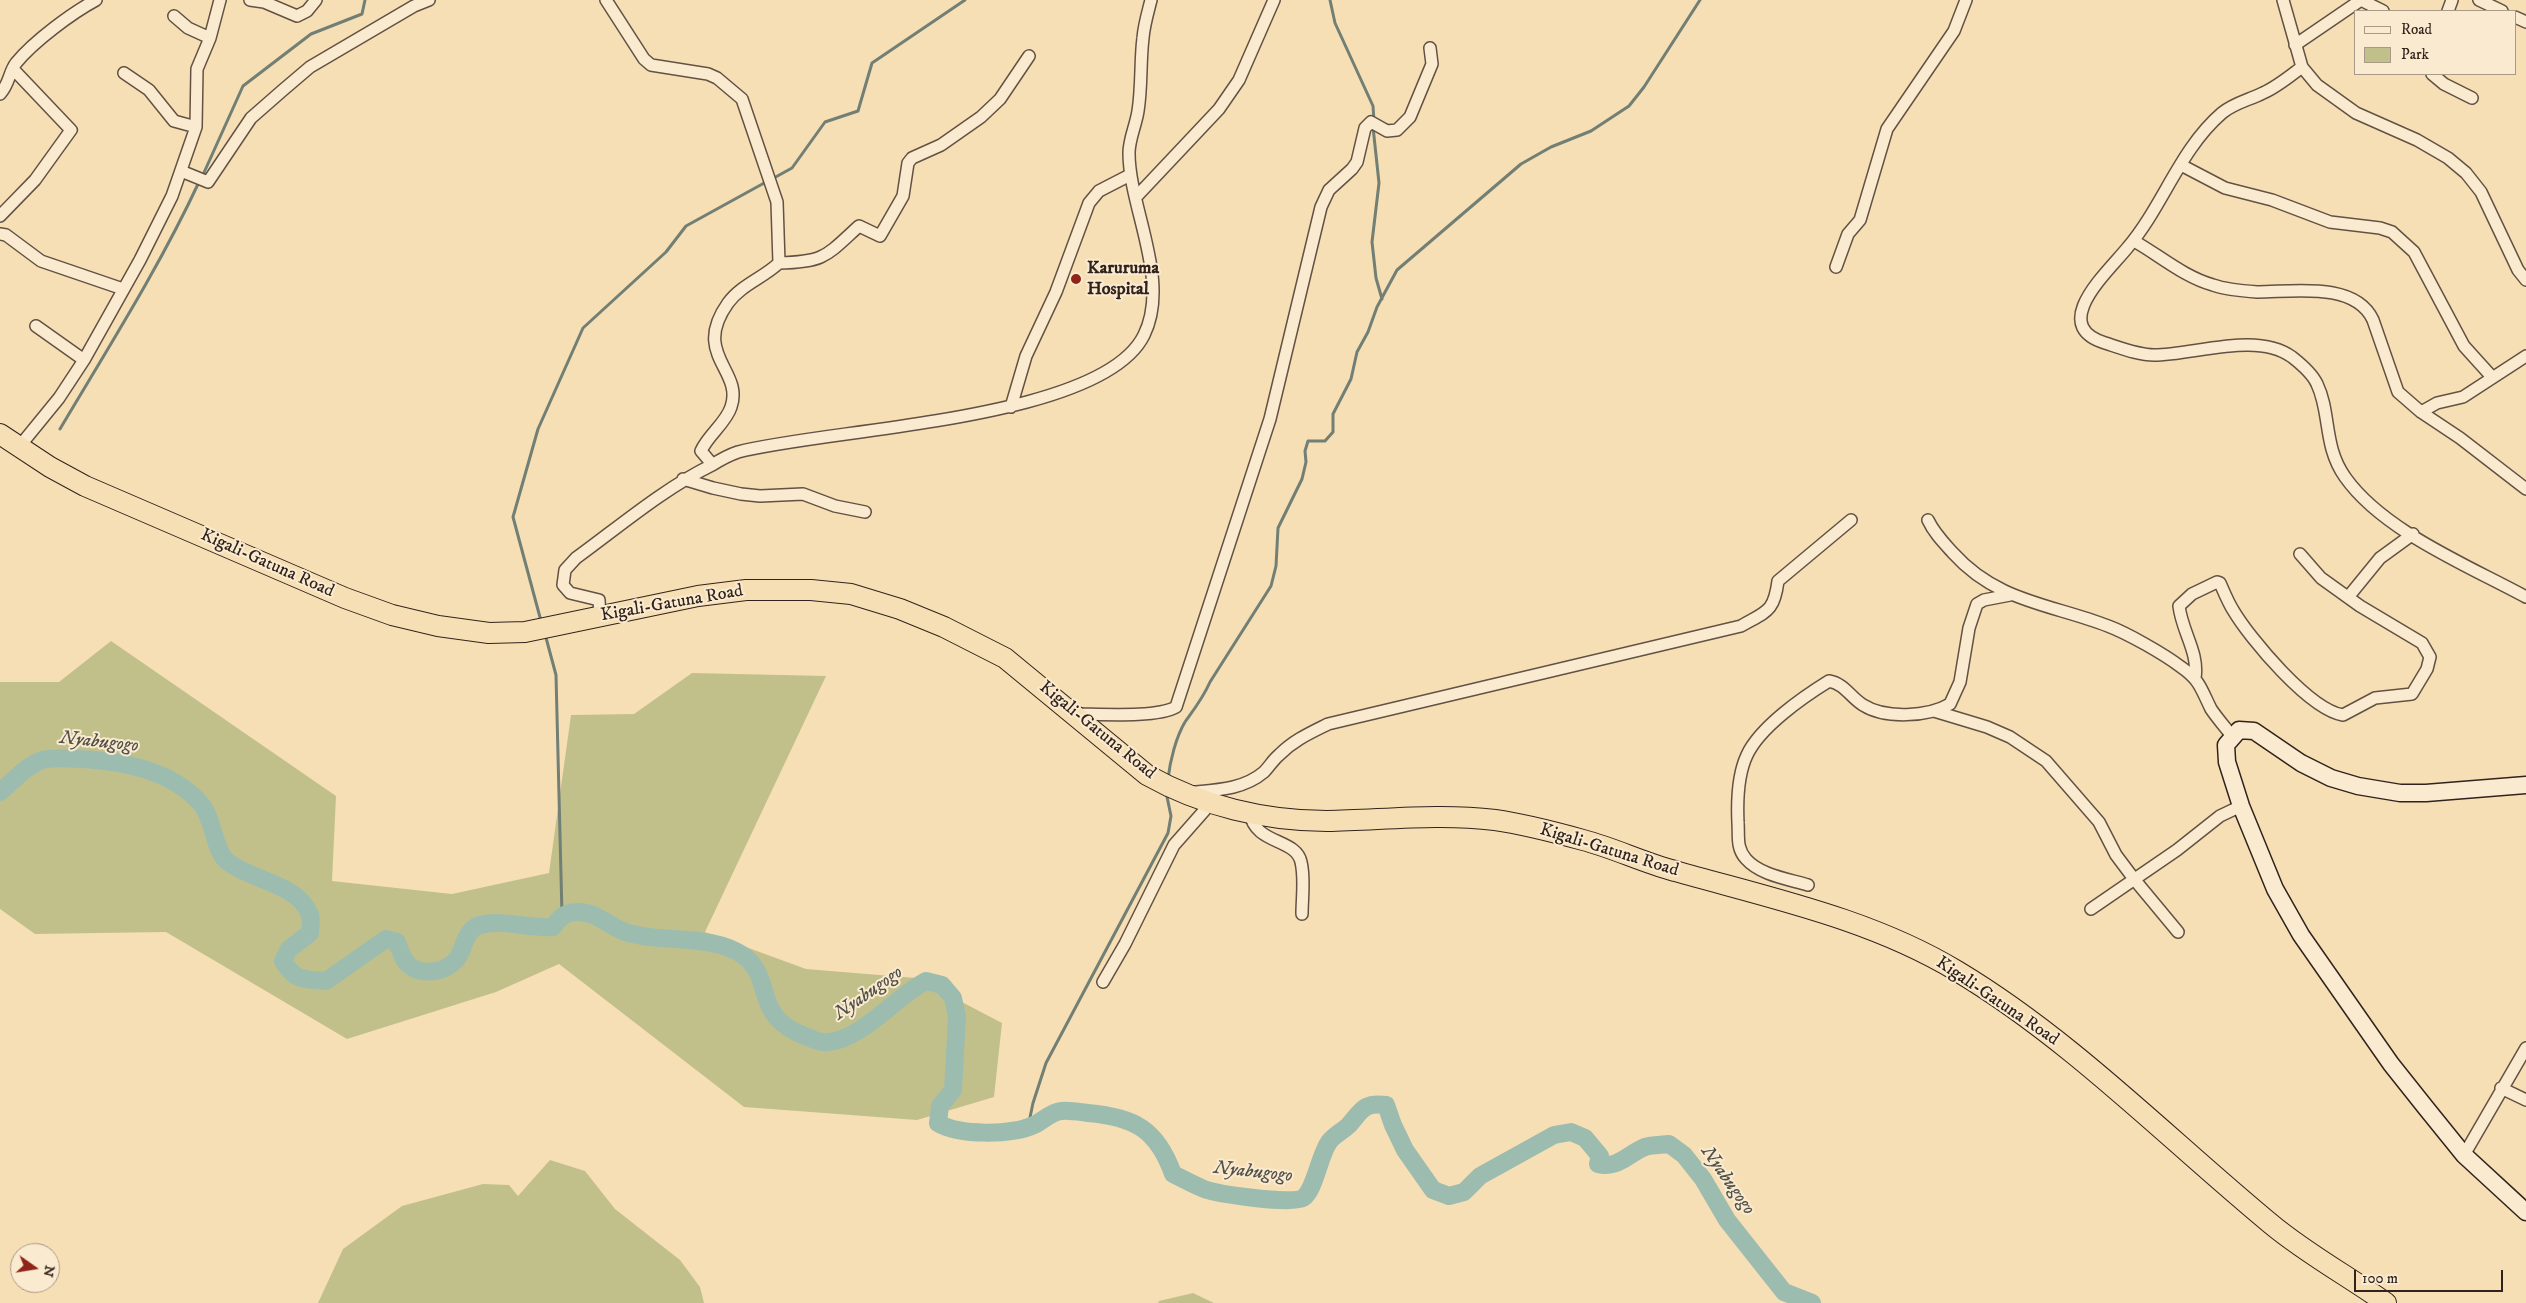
<!DOCTYPE html>
<html>
<head>
<meta charset="utf-8">
<style>
  body { margin:0 }
  #map { position:relative; width:2526px; height:1303px; overflow:hidden; background:#f7dfb5; font-family:"IM FELL DW Pica",serif }
  canvas { display:block }
  .legend { position:absolute; left:2354px; top:10px; width:162px; height:65px; box-sizing:border-box; background:#faeacf; border:1px solid #a99a88; margin:0; padding:6px 9px; list-style:none; font-size:15px; color:#30231d }
  .legend li { display:flex; align-items:center; gap:10px; height:25px }
  .legend b { width:25px; border:1px solid #a99a88 }
  .north { position:absolute; left:10px; top:1243px; width:50px; height:50px; box-sizing:border-box; background:#faeacf; border:1px solid #a99a88; border-radius:50%; rotate:103deg; font-size:14px; font-weight:700; line-height:20px; text-align:center; color:#30231d }
  .north::after { content:''; display:block; margin:auto; width:18px; height:22px; background:#8f2418; clip-path:polygon(50% 0,100% 100%,50% 72%,0 100%) }
  .scale { position:absolute; left:2354px; top:1270px; width:149px; height:22px; box-sizing:border-box; border:2px solid #30231d; border-top:0; padding-left:6px; font-size:15px; line-height:18px; white-space:nowrap; color:#30231d; -webkit-text-stroke:4px #faeacf; paint-order:stroke }
</style>
</head>
<body>
<div id="map">
<canvas width="2526" height="1303"></canvas>
<ul class="legend">
<li><b style="height:6px;background:#faeacf"></b>Road</li>
<li><b style="height:14px;background:#c2c08a"></b>Park</li>
</ul>
<div class="north">N</div>
<div class="scale">100 m</div>
</div>
<script>
const ctx = document.querySelector('canvas').getContext('2d');
ctx.lineJoin = 'round';
function fill(path, color) { ctx.fillStyle = color; ctx.fill(path, 'evenodd'); }
function stroke(path, color, width, dash) { ctx.strokeStyle = color; ctx.lineWidth = width; ctx.lineCap = dash ? 'butt' : 'round'; ctx.setLineDash(dash || []); ctx.stroke(path); }
function drawText(font, color, halo, rows, align = 'center') {
  ctx.font = font + ' "IM FELL DW Pica",serif'; ctx.lineWidth = 4; ctx.setLineDash([]); ctx.textBaseline = 'middle'; ctx.strokeStyle = halo; ctx.fillStyle = color; for (const [text, x, y, turn = 0] of rows) {
    ctx.save(); ctx.translate(x, y); ctx.rotate((+turn || 0) * Math.PI / 180); ctx.textAlign = isNaN(turn) ? turn : align; if (halo) ctx.strokeText(text, 0, 0); ctx.fillText(text, 0, 0); ctx.restore();
  }
}
fill(new Path2D(`
  M111 641 336 796 332 881 452 894 549 873 571 715 634 714 692 673 826 676 705 932 806 969 916 978 1002 1023 994 1097 917 1120 744 1107 559 964 496 992 347 1039 166 932 35 934 0 909V682H59Z
  M550 1160 585 1171 615 1209 680 1260 700 1287 704 1303H318L343 1249 402 1206 483 1184 509 1185 518 1196Z
  M1193 1293 1214 1303H1158L1159 1301Z`), '#c2c08a');
stroke(new Path2D(`
  M1330 0 1335 23 1373 106 1374 121
  M1373 127 1379 183 1372 242 1376 278 1382 299
  M202 177 243 86 311 34 362 14 365 0
  M772 179 792 168 825 122 858 111 872 63 965 0
  M60 429C108 348 159 268 199 182
  M541 621 513 517 538 429 583 328 666 252 686 226 766 182
  M545 634 556 675 562 915
  M1168 779C1170 761 1176 737 1185 722 1195 708 1203 698 1210 682L1271 586 1276 566 1278 528 1302 479 1306 462 1305 451 1308 441H1325L1333 432V414L1351 379 1357 352 1368 332 1377 307 1397 270 1521 164 1551 147 1591 131 1629 106 1644 87 1700 0
  M1028 1127 1033 1103 1046 1063 1168 833 1171 816 1166 792`), '#717f75', 3);
stroke(new Path2D(`
  M0 792C14 781 25 766 42 760 54 757 68 758 80 759 123 761 172 770 201 804 214 819 214 852 228 862 252 881 298 883 310 915 312 920 310 928 310 933L289 949 283 961C295 981 304 979 326 981L386 939 397 942C399 947 401 954 404 959 414 977 442 974 455 961 465 952 463 930 480 925 502 919 530 929 553 927 559 918 565 912 577 912 595 911 609 926 625 932 661 944 712 933 744 956 773 978 754 1013 798 1033 806 1036 815 1041 823 1042 857 1045 896 996 926 981L942 985 953 998 957 1017 953 1090 940 1106 938 1123C959 1136 1012 1135 1034 1125 1043 1121 1051 1112 1061 1111 1069 1110 1080 1112 1088 1113 1134 1117 1157 1129 1173 1174 1183 1179 1194 1185 1204 1189 1217 1194 1293 1205 1303 1198 1315 1190 1319 1156 1329 1142 1334 1135 1343 1131 1349 1125 1362 1110 1364 1102 1386 1105L1393 1125 1405 1150 1433 1190 1449 1196 1464 1192 1480 1176 1554 1135 1571 1132 1585 1138 1600 1156 1598 1164C1619 1169 1629 1153 1645 1147 1652 1145 1662 1145 1669 1144L1684 1155 1703 1179 1727 1220 1784 1292 1812 1303`), '#9dbcb0', 18);
const street = new Path2D(`
  M250 0 264 2 297 16 307 11 316 0
  M606 0 644 59 651 65 708 74 717 78 742 99 777 202 779 263C763 278 741 285 728 303 691 355 744 370 731 407 726 423 708 435 701 451L712 464
  M2283 0 2302 67 2317 85 2356 113 2417 140 2448 158 2466 173 2481 192 2518 270 2526 280
  M2361 0 2383 11
  M2479 0 2502 11
  M2448 11 2452 0
  M174 16 188 28 210 38
  M2515 17 2526 22
  M2295 45 2361 0
  M2302 67C2290 76 2277 87 2263 93 2249 100 2234 103 2222 113 2180 149 2163 206 2128 247 2109 271 2047 325 2105 343 2121 348 2138 355 2154 355 2194 355 2257 331 2292 357 2301 364 2312 373 2317 384 2331 413 2323 446 2345 477 2383 531 2469 566 2526 597
  M124 73 149 90 174 121 196 127
  M2432 74 2444 84 2472 98
  M0 94C9 85 9 72 16 63 34 41 72 13 96 0
  M2181 165 2225 188 2272 200 2330 222 2380 228 2392 232 2414 252 2464 346 2492 377
  M181 171 208 182 251 118 283 90 310 67 414 6 429 0
  M1137 196 1219 109 1239 80 1274 0
  M0 216 35 180 71 130 14 70
  M0 234 6 235 41 261 123 289
  M2134 241C2159 255 2184 277 2213 285 2227 290 2243 291 2258 292 2292 292 2355 281 2373 320L2398 392 2421 412 2460 438 2526 489
  M779 263C825 262 826 256 859 226L880 236 903 196 908 163 912 158 941 145 981 117 1000 99 1029 56
  M1836 267 1848 234 1860 220 1887 129 1954 31 1966 0
  M36 326 84 360
  M1011 407 1026 356 1056 292 1089 203 1099 191 1130 175
  M2421 412 2437 403 2463 397 2526 356
  M19 447 59 398 84 360 140 260 172 196 196 127 197 69 210 38 220 0
  M683 479 713 488 741 494 760 496 803 494 835 506 865 512
  M1928 520C1934 533 1943 542 1953 553 1997 602 2051 604 2108 626 2127 633 2164 654 2181 667 2200 680 2201 689 2211 709 2217 718 2225 727 2232 736
  M2349 596 2380 558 2413 534
  M600 616 599 600 570 593 563 585 565 570 576 558C620 526 663 489 712 465 720 460 729 455 738 452 829 428 1102 421 1144 335 1171 280 1129 208 1129 153 1129 139 1136 125 1138 111 1142 86 1140 62 1143 38 1144 25 1148 12 1151 0
  M2195 678C2199 652 2182 632 2179 606L2192 594 2217 582 2220 583C2224 592 2228 602 2233 610 2250 639 2310 710 2343 715L2375 698 2412 694 2427 669 2430 657 2422 643 2360 606 2321 578 2300 554
  M1934 711 1987 727 2010 737 2046 761 2099 822 2116 855 2134 879 2178 932
  M1075 714C1099 714 1157 718 1176 707L1270 419 1321 207 1329 190 1352 169 1357 162 1365 128 1371 122 1387 131 1397 130 1410 117 1432 64 1430 48
  M1194 792C1218 790 1244 789 1264 772 1269 767 1273 760 1279 755 1294 740 1310 733 1328 724L1741 626C1767 611 1774 612 1778 581L1851 520
  M1250 813C1255 845 1296 838 1301 862 1305 878 1302 898 1302 914
  M1808 885C1788 879 1760 875 1746 859 1736 848 1739 836 1738 823 1737 802 1738 774 1747 755 1760 727 1803 697 1829 681 1845 684 1850 697 1863 705 1885 719 1928 717 1950 704L1960 682 1969 628 1977 604 1984 600 2010 595
  M2091 909 2177 850 2220 816 2241 806
  M1103 982 1125 944 1174 845 1211 803
  M2501 1088 2526 1100
  M2464 1155 2526 1048`);
const secondary = new Path2D(`
  M2526 785 2426 793H2400L2358 786 2331 778 2301 763 2254 731 2239 730 2226 745 2227 762 2241 806 2275 889 2301 935 2391 1064 2426 1108 2464 1155 2526 1212`);
const highway = new Path2D(`
  M0 434 50 467 85 486 345 598 392 615 438 626 489 633 525 632 698 596 746 590H811L851 594 900 609 944 627 1005 658 1147 775C1202 806 1265 821 1327 821 1383 820 1439 813 1495 820 1524 824 1554 832 1583 840 1614 848 1644 863 1675 871 1770 898 1871 919 1957 971 2072 1040 2168 1139 2271 1224 2307 1254 2348 1276 2386 1303`);
stroke(street, '#625243', 14);
stroke(secondary, '#30231d', 19);
stroke(highway, '#30231d', 22);
stroke(street, '#faeacf', 11);
stroke(secondary, '#faeacf', 16);
stroke(highway, '#f7dfb5', 20);
for (const [x, y, r, color] of [
  [1076,279,6,"#8f2418"]
]) { const dot = new Path2D(); dot.arc(x, y, r, 0, 2 * Math.PI); ctx.fillStyle = color; ctx.fill(dot); stroke(dot, '#faeacf', 2); }
drawText('bold 18px', '#30231d', '#faeacf', [
  ["Karuruma",1087,269],
  ["Hospital",1087,290]
], 'left');
drawText('18px', '#30231d', '#faeacf', [
  ["Kigali-Gatuna Road",267,564,24],
  ["Kigali-Gatuna Road",672,604,-10],
  ["Kigali-Gatuna Road",1097,731,39],
  ["Kigali-Gatuna Road",1609,851,17],
  ["Kigali-Gatuna Road",1997,1002,34]
]);
drawText('italic 19px', '#515149', '#faeacf', [
  ["Nyabugogo",99,743,6],
  ["Nyabugogo",869,994,-35],
  ["Nyabugogo",1253,1173,6],
  ["Nyabugogo",1727,1181,55]
]);
</script>
</body>
</html>
